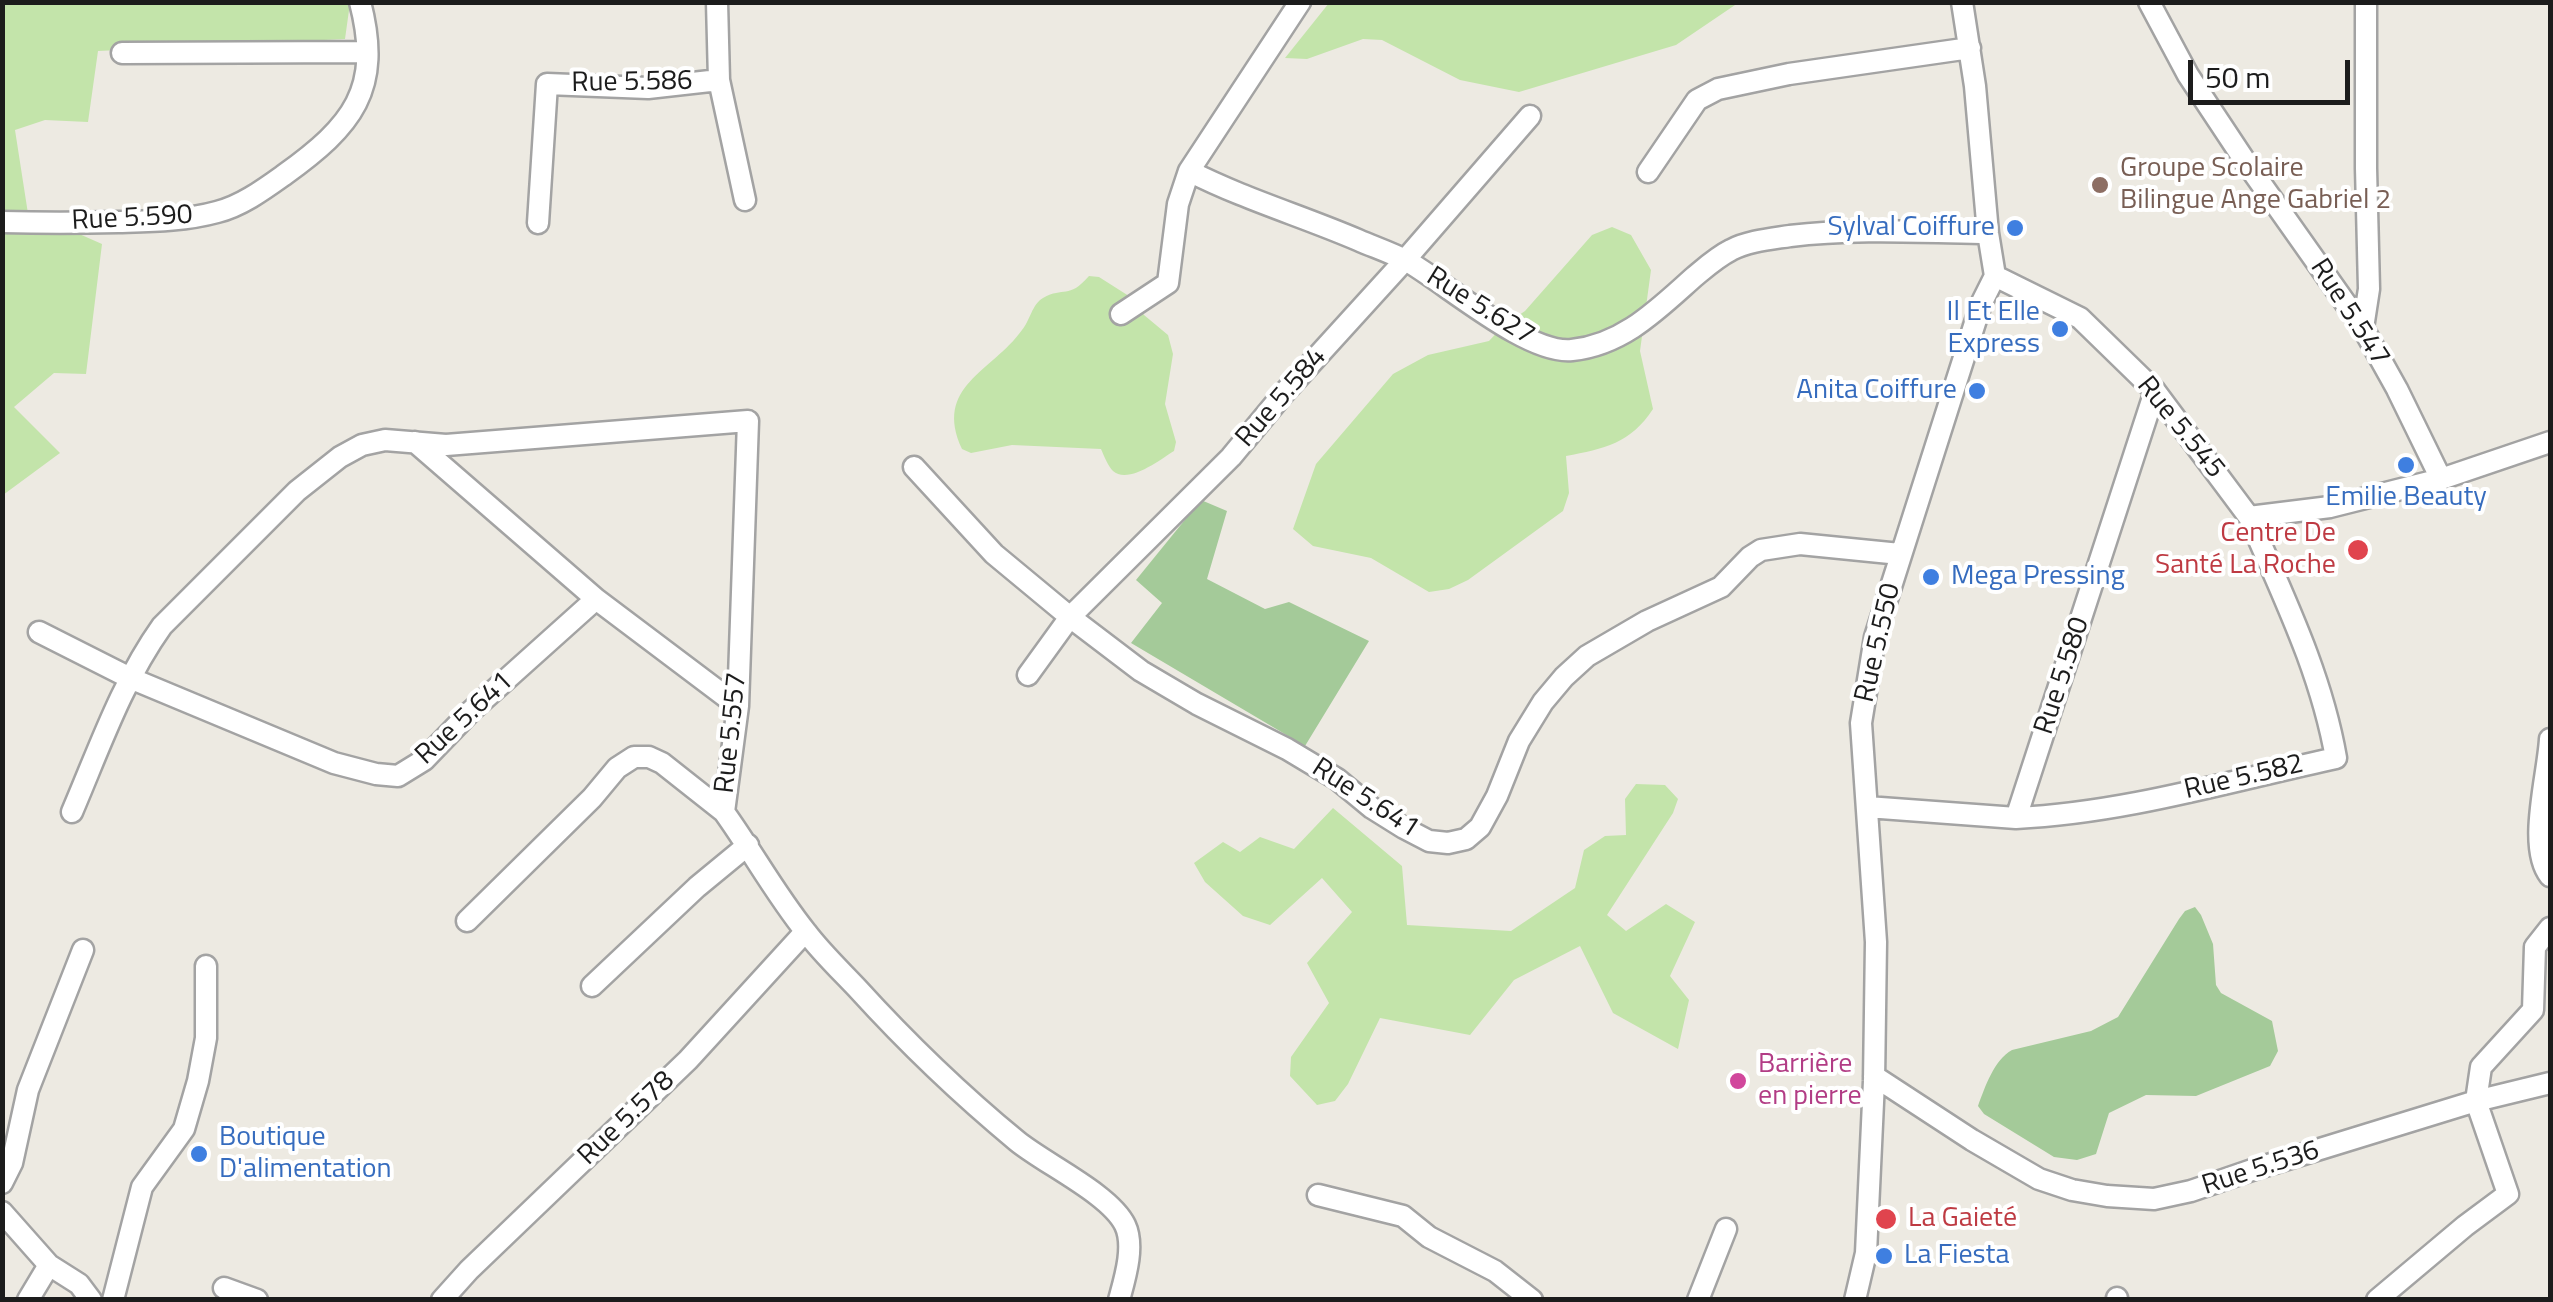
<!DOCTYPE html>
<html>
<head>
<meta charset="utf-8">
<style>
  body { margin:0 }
  #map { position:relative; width:2553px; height:1302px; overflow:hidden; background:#edeae2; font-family:"Titillium Web",sans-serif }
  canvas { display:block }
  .frame { position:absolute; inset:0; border:5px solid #1c1c1c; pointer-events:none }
  .scale { position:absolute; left:2188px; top:60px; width:162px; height:45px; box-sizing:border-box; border:5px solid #1c1c1c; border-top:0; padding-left:12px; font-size:30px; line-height:35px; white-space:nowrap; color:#1c1c1c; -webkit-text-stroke:8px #fff; paint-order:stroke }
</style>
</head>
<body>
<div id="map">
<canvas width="2553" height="1302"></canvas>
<div class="frame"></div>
<div class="scale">50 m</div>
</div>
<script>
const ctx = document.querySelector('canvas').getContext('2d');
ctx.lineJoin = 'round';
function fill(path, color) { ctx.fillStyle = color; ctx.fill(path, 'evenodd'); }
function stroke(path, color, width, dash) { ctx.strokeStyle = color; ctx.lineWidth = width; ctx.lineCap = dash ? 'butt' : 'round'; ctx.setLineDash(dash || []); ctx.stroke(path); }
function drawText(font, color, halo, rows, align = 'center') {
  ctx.font = font + ' "Titillium Web",sans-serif'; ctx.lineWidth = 8; ctx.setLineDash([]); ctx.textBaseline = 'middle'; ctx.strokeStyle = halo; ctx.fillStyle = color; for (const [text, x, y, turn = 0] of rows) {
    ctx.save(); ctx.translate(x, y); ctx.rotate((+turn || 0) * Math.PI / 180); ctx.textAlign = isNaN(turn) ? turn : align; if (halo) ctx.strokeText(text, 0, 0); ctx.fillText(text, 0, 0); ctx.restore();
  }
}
fill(new Path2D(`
  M3 3H350L345 39 98 51 88 122 45 120 15 130 31 233H77L102 244 86 374 54 373 14 407 60 453 3 495Z
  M1329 3V2L1738 3 1676 45 1519 92 1460 80 1382 40 1363 39 1307 59 1285 58Z
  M1612 227 1631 235 1651 270 1640 351 1653 409C1631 443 1604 449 1566 456L1569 493 1563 511 1468 580 1449 589 1429 592 1371 558 1313 546 1293 529 1316 464 1393 374 1428 355 1489 341 1504 325 1525 311 1592 235Z
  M1089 276 1099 277 1132 298 1144 315 1168 335 1173 354 1165 404 1176 442 1174 451C1161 459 1128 485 1113 471 1108 466 1104 456 1101 449L1012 445 971 453 962 449C933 386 992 372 1022 330 1030 321 1032 304 1043 298 1064 286 1068 300 1089 276Z
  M1636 784 1665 785 1678 799 1673 813 1607 915 1626 931 1666 904 1695 922 1670 976 1689 1000 1678 1049 1613 1013 1580 946 1514 980 1470 1035 1380 1018 1348 1084 1335 1101 1317 1105 1290 1076 1291 1057 1329 1003 1307 963 1352 912 1322 878 1270 925 1243 916 1205 882 1194 863 1223 842 1240 852 1260 837 1294 849 1333 808 1402 866 1407 925 1511 931 1575 888 1584 850 1605 836 1626 835 1625 799Z`), '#c3e4aa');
fill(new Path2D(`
  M1201 500 1227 511 1207 579 1265 609 1289 602 1369 641 1305 746 1131 643 1162 603 1136 580Z
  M2195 907 2201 915 2213 944 2216 985 2221 993 2272 1021 2278 1051 2270 1066 2196 1096 2146 1095 2109 1113 2096 1154 2077 1160 2054 1157 1984 1114 1978 1106C1985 1087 1994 1060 2012 1050L2091 1031 2118 1017 2179 919 2185 911Z`), '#a4ca99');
const minor = new Path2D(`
  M2149 2 2188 75 2245 161 2363 328 2397 389 2441 479
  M122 53 366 52
  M719 80 745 200
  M1189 171 1300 2
  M1648 172 1697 100 1718 89 1789 74 1970 48
  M2 222C41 223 79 223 118 222 151 221 184 221 217 212 241 206 263 190 284 175 352 126 383 90 360 2
  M538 223 547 84 648 88 719 80 717 2
  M1995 276 2080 318 2155 391 2249 517 2330 507 2441 479 2550 442
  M1121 314 1168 283 1178 204 1189 171C1244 199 1302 216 1358 240 1374 247 1392 253 1407 261 1447 284 1528 355 1572 350 1623 345 1658 309 1694 277 1706 267 1717 257 1731 250 1748 241 1771 239 1790 236 1855 228 1922 232 1988 233
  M2363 328 2369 289 2366 168V2
  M415 442 596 599
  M914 467 994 554 1070 617 1141 671 1197 704 1287 749 1337 779 1372 808 1404 828 1429 841 1448 843 1466 839 1480 827 1497 796 1519 741 1543 702 1564 677 1587 656 1647 621 1721 587 1750 557 1761 550 1800 544 1900 554
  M39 632 130 678 334 763 376 774 398 776 424 760 470 712 596 599 738 706
  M1028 675 1070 617 1231 457 1284 393 1405 260 1530 116
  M2550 739C2548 776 2527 847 2550 876
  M1867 807 2016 818 2155 391
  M72 812C99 749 122 682 162 626L297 491 340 457 362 445 385 440 446 445 748 421 738 706 724 812C752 851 776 895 806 932 821 952 840 970 857 988 907 1043 960 1094 1017 1141 1045 1164 1110 1194 1125 1225 1135 1246 1125 1278 1119 1300
  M2016 818C2124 813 2230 781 2336 758 2321 672 2283 596 2249 517
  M467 921 592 798 617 768 634 757H649L662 763 724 812
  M592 986 697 887 748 845
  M1874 1076 1972 1140 2039 1179 2072 1190 2107 1196 2154 1199 2191 1191 2255 1169 2476 1101 2481 1067 2533 1010 2535 947 2550 928
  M2 1183 12 1163 28 1090 83 950
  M1318 1195 1403 1216 1429 1237 1495 1271 1532 1300
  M2 1212 49 1265 79 1284 91 1300
  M224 1288 257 1300
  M28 1300 49 1265
  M113 1300 142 1187 184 1129 198 1081 206 1038V966
  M442 1300 469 1270 688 1060 805 932
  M1698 1300 1726 1229
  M1855 1300 1866 1253 1874 1081 1876 942 1861 723 1875 637 1981 304 1995 276 1988 233 1975 86 1962 2
  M2117 1300V1298
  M2377 1300 2465 1226 2508 1194 2476 1101 2550 1083`);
stroke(minor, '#a3a3a3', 25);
stroke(minor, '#fff', 20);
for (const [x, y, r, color] of [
  [2100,185,10,"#8d6e63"],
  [2015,228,10,"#3f7fe0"],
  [2060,329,10,"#3f7fe0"],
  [1977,391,10,"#3f7fe0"],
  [2406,465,10,"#3f7fe0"],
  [2358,550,12,"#e0444e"],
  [1931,577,10,"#3f7fe0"],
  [1738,1081,10,"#d1479c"],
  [199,1154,10,"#3f7fe0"],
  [1886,1219,12,"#e0444e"],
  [1884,1256,10,"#3f7fe0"]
]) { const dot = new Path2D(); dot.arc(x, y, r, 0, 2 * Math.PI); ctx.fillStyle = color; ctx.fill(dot); stroke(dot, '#fff', 4); }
drawText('28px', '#1c1c1c', '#fff', [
  ["Rue 5.586",632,83,-1],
  ["Rue 5.590",132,219,-3],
  ["Rue 5.627",1480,307,32],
  ["Rue 5.547",2349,313,57],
  ["Rue 5.584",1282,398,-49],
  ["Rue 5.545",2180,428,51],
  ["Rue 5.550",1879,643,-77],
  ["Rue 5.580",2063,676,-72],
  ["Rue 5.641",465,719,-43],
  ["Rue 5.557",732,733,-84],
  ["Rue 5.582",2244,778,-13],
  ["Rue 5.641",1365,799,33],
  ["Rue 5.578",627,1119,-44],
  ["Rue 5.536",2261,1169,-18]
]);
drawText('28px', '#785e54', '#fff', [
  ["Groupe Scolaire",2120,169],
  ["Bilingue Ange Gabriel 2",2120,201]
], 'left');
drawText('28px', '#366cbe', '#fff', [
  ["Sylval Coiffure",1995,228],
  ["Il Et Elle",2040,313],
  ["Express",2040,345],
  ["Anita Coiffure",1957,391],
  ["Emilie Beauty",2406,498,"center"],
  ["Mega Pressing",1951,577,"left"],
  ["Boutique",219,1138,"left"],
  ["D'alimentation",219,1170,"left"],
  ["La Fiesta",1904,1256,"left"]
], 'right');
drawText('28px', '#be3a42', '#fff', [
  ["Centre De",2336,534],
  ["Santé La Roche",2336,566],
  ["La Gaieté",1908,1219,"left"]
], 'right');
drawText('28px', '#b23c85', '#fff', [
  ["Barrière",1758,1065],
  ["en pierre",1758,1097]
], 'left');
</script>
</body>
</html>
